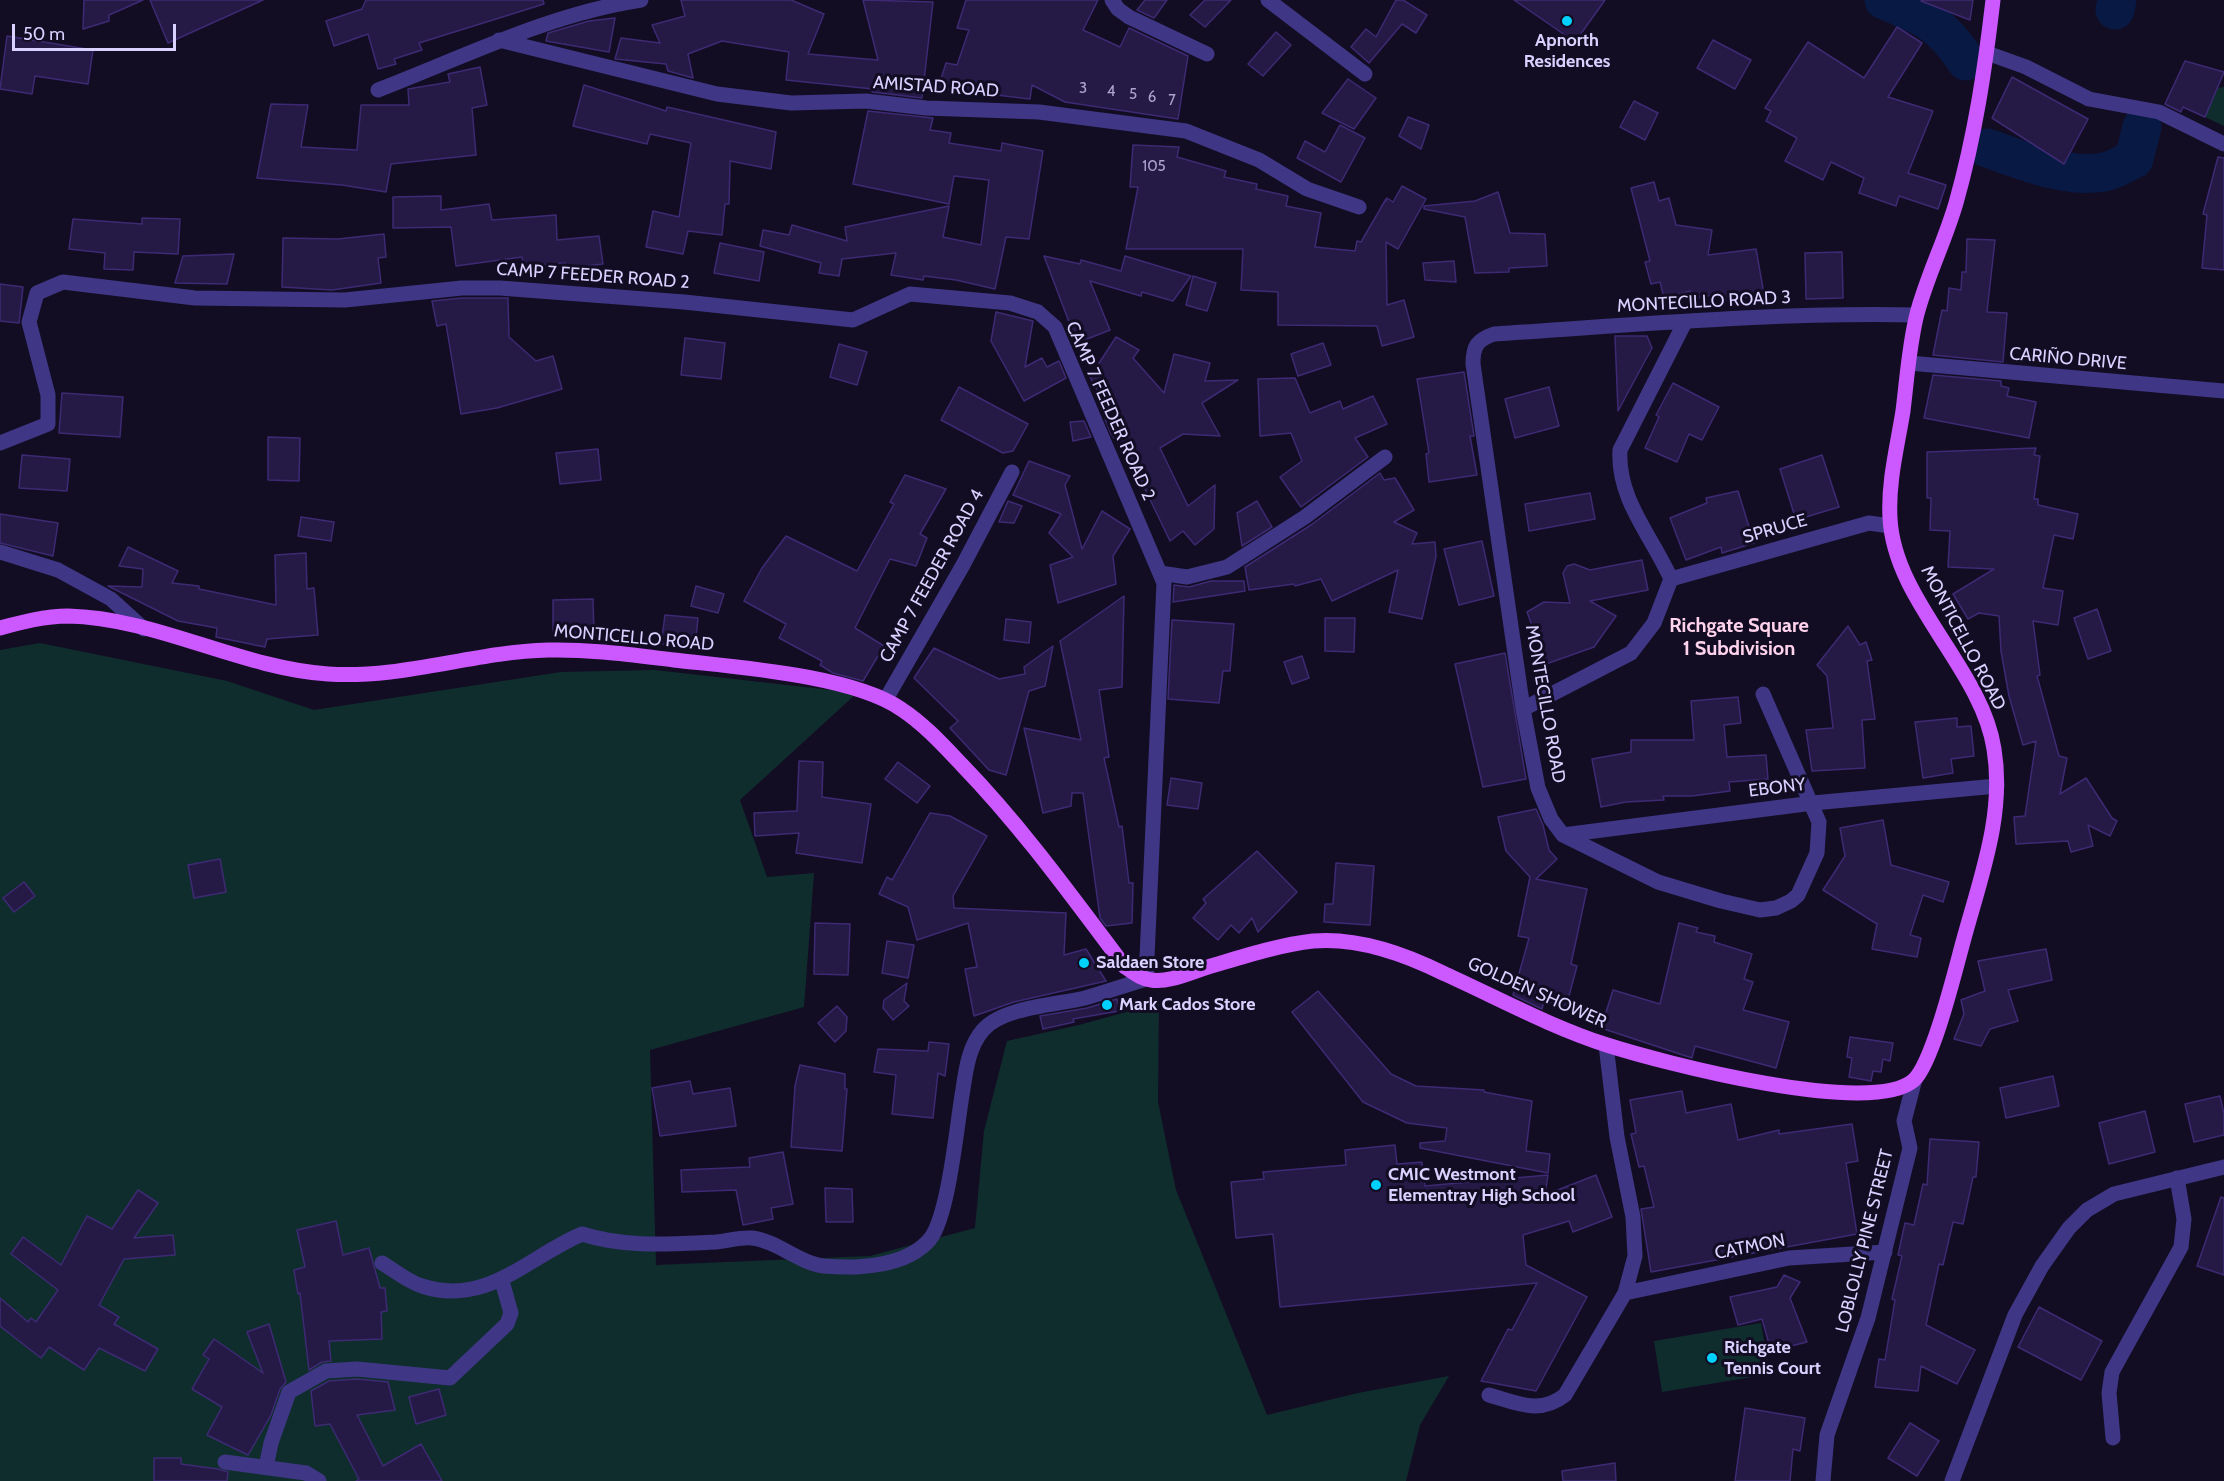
<!DOCTYPE html>
<html>
<head>
<meta charset="utf-8">
<style>
  body { margin:0 }
  #map { position:relative; width:2224px; height:1481px; overflow:hidden; background:#130d24; font-family:Cabin,sans-serif }
  canvas { display:block }
  .scale { position:absolute; left:12px; top:24px; width:164px; height:27px; box-sizing:border-box; border:3px solid #d9d1ff; border-top:0; padding-left:8px; font-size:18px; line-height:21px; white-space:nowrap; color:#d9d1ff; -webkit-text-stroke:4px #130d24; paint-order:stroke }
</style>
</head>
<body>
<div id="map">
<canvas width="2224" height="1481"></canvas>
<div class="scale">50 m</div>
</div>
<script>
const ctx = document.querySelector('canvas').getContext('2d');
ctx.lineJoin = 'round';
function fill(path, color) { ctx.fillStyle = color; ctx.fill(path, 'evenodd'); }
function stroke(path, color, width, dash) { ctx.strokeStyle = color; ctx.lineWidth = width; ctx.lineCap = dash ? 'butt' : 'round'; ctx.setLineDash(dash || []); ctx.stroke(path); }
function drawText(font, color, halo, rows, align = 'center') {
  ctx.font = font + ' Cabin,sans-serif'; ctx.lineWidth = 6; ctx.setLineDash([]); ctx.textBaseline = 'middle'; ctx.strokeStyle = halo; ctx.fillStyle = color; for (const [text, x, y, turn = 0] of rows) {
    ctx.save(); ctx.translate(x, y); ctx.rotate((+turn || 0) * Math.PI / 180); ctx.textAlign = isNaN(turn) ? turn : align; if (halo) ctx.strokeText(text, 0, 0); ctx.fillText(text, 0, 0); ctx.restore();
  }
}
fill(new Path2D(`
  M2224 87V126L2205 117 2218 88Z
  M40 643 227 681 314 710 561 672 655 670 857 693 740 800 767 877 814 873 804 1007 650 1050 656 1265 870 1256 975 1228 984 1131 1007 1041 1079 1025 1159 1003 1158 1102 1176 1190 1267 1415 1358 1393 1449 1376 1420 1425 1406 1481H0V650Z
  M1761 1323 1770 1374 1662 1392 1654 1341Z`), '#102d2e');
stroke(new Path2D(`
  M1884 0C1925 17 1940 22 1966 61
  M2115 10 2117 0
  M1987 148C2023 160 2065 179 2104 172 2114 170 2125 163 2134 159L2142 127`), '#081943', 39);
const building = new Path2D(`
  M84 0H143L109 15V21L83 29Z
  M150 0H263L168 43Z
  M366 0H543L544 4 419 43 422 50 394 59 396 64 378 69 368 34 334 46 326 21 362 9Z
  M681 0H791L824 14 808 54 878 60 863 0 933 2 922 98 872 92 873 89 786 80 789 52 722 41 688 54 693 78 668 71 666 64 615 59 621 38 660 43 652 25 685 16Z
  M966 0H1098L1083 30 1120 47 1129 28 1188 56 1178 119 1065 102 1032 85 1030 99 938 88 946 63 957 65 969 30 957 28Z
  M1145 0H1167L1154 18 1137 10Z
  M1205 0H1231L1205 27 1190 15Z
  M1396 0H1403L1427 15 1416 33 1402 24 1369 63 1351 47 1366 29 1376 37Z
  M1514 0H1605L1575 42Z
  M1922 0H1973L1970 20 1921 1Z
  M615 18 609 52 546 41 548 33 589 21Z
  M1897 27 1922 43 1888 97 1933 111 1908 173 1946 185 1938 209 1899 196 1896 206 1859 193 1864 178 1831 162 1823 180 1785 161 1797 138 1766 121 1771 111 1765 108 1808 42 1864 78Z
  M1276 32 1291 45 1263 76 1248 64Z
  M7 36 93 50 88 84 35 76 32 94 0 89Z
  M1713 40 1751 60 1735 89 1697 68Z
  M2185 61 2224 72 2205 117 2183 107 2181 112 2165 104Z
  M480 67 487 105 472 108 476 155 391 164 386 192 342 185 257 178 271 104 308 105 301 147 357 150 361 105H409L408 89 450 82 448 74Z
  M2012 77 2088 119 2064 164 1992 118Z
  M1348 79 1376 98 1354 129 1322 113Z
  M584 85 666 111 667 107 776 132 771 169 730 161 729 204H725L722 235 688 231 683 254 646 247 653 211 679 217 691 143 650 134 647 144 573 126Z
  M1634 101 1658 113 1645 140 1620 127Z
  M868 111 933 118 930 130 951 133 949 143 1001 151 1002 143 1043 151 1029 239 1006 237 995 289 956 280 924 276 923 280 891 275 896 253 842 259 839 276 819 273 821 263 760 246 763 230 789 235 792 225 847 241 845 227 949 206 943 237 981 245 989 180 954 176 949 204 853 184Z
  M1408 117 1429 125 1421 149 1399 136Z
  M1340 125 1365 138 1341 182 1297 158 1305 141 1325 152Z
  M1133 145 1179 147 1177 157 1226 171 1224 177 1257 184 1256 189 1288 196 1286 206 1321 213 1315 247 1355 251 1357 241 1361 242 1386 199V201L1387 198 1393 202 1402 186 1426 199 1398 249 1386 242 1387 305 1404 300 1414 337 1382 346 1377 326 1278 325V292L1241 290 1243 249H1126L1138 187H1130Z
  M2218 157 2224 158V270L2202 268 2207 215 2203 214Z
  M1654 182 1659 201 1669 198 1676 225 1712 230 1708 255 1756 249 1764 294 1724 301 1723 293 1692 299 1690 291 1664 298 1660 282 1651 284 1645 262 1650 261 1631 188Z
  M1498 192 1510 233 1545 234 1547 266 1509 268V272L1475 273 1465 217 1424 209V206L1475 201Z
  M441 196V210L489 204 492 220 556 215 557 240 599 236 603 264 566 268 565 263 523 266 522 257 456 266 451 227 393 228V197Z
  M142 218 180 219 178 254 134 252 133 270 104 269 105 253 69 249 73 219 142 224Z
  M384 234 386 257 378 258 381 283 332 290 282 287 283 238 338 239Z
  M1967 239 1995 240 1987 312 2007 313 2003 362 1933 355 1942 310 1947 311 1949 288 1961 290 1962 272H1966Z
  M720 243 764 252 759 281 714 273Z
  M1842 252 1843 298 1806 299 1805 253Z
  M234 254 227 284 175 283 183 256Z
  M1044 256 1080 264 1081 260 1121 271 1125 256 1191 276 1173 301 1142 292 1141 296 1090 281 1110 330 1077 343Z
  M1454 261 1456 282 1425 280 1423 263Z
  M1193 276 1216 283 1207 311 1186 305Z
  M0 284 23 287 19 323 0 321Z
  M462 298H508L509 337 536 361 553 356 562 389 497 408 461 414 446 324 437 326 432 301Z
  M996 312 1033 321 1025 367 1042 358 1047 367 1059 361 1066 378 1024 401 991 341Z
  M1615 336H1647L1652 348 1618 411Z
  M1116 337 1139 350 1133 358 1164 393 1174 354 1210 363 1205 381 1238 380 1202 403 1220 436 1183 434 1160 448 1188 506 1215 485 1214 529 1195 545 1183 531 1170 541 1133 464 1111 434 1105 419 1119 417 1102 399 1090 377Z
  M685 338 725 343 721 379 681 375Z
  M1323 343 1331 365 1298 376 1291 354Z
  M839 344 867 352 857 385 830 377Z
  M1464 372 1474 436H1470L1477 475 1429 482 1426 454 1429 453 1417 379Z
  M1933 375 2001 381V386L2009 388 2007 396 2036 402 2029 438 1924 418Z
  M1295 378 1310 413 1340 401 1343 409 1373 396 1387 424 1355 438 1368 457 1301 507 1280 477 1302 461 1291 433 1260 436 1258 379Z
  M1673 383 1719 407 1702 440 1689 434 1677 462 1645 448 1659 417 1656 415Z
  M959 387 1028 424 1013 451 1003 453 941 420Z
  M1549 387 1559 426 1515 438 1505 399Z
  M62 393 123 397 120 437 59 433Z
  M1084 421 1091 437 1073 441 1070 422Z
  M268 437 300 438 299 481 268 480Z
  M2036 448 2034 455 2040 456 2034 499H2038V505L2078 514 2073 539 2054 535 2043 588 2063 591 2058 625 2033 621 2040 675 2037 676 2059 756 2067 758 2060 794 2086 778 2112 818 2117 821 2110 836 2088 825 2093 846 2071 852 2068 841 2016 844 2014 817 2025 816 2036 741 2023 745 2009 696 2001 651 1999 616 1979 613 1968 619 1953 594 1994 569 1948 567 1950 531 1930 530 1931 498H1927V452Z
  M598 449 601 480 560 484 556 453Z
  M22 455 70 459 67 491 19 488Z
  M1822 455 1839 507 1796 520 1780 469Z
  M1029 461 1070 476 1065 485 1082 549 1102 511 1130 529 1113 556 1116 584 1058 603 1050 565 1073 557 1049 533 1061 514 1013 495Z
  M1380 473 1384 480 1395 478 1414 510 1394 522 1417 533 1412 544 1435 542 1436 556 1422 619 1389 612 1398 570 1332 601 1321 579 1295 586 1294 584 1249 590 1245 567 1311 525Z
  M905 475 946 489 920 534 927 538 916 566 890 559 855 628 884 646 863 681 833 673 820 665 822 661 779 638 786 624 744 601 762 568 786 536 857 571 894 504 890 502Z
  M1738 491 1754 543 1722 553 1721 547 1686 560 1670 518 1707 503 1706 498Z
  M1590 493 1595 519 1529 531 1525 504Z
  M1008 501 1022 506 1014 523 999 522Z
  M1257 501 1272 527 1242 546 1237 513Z
  M0 514 58 523 53 556 0 543Z
  M301 517 334 522 331 541 298 536Z
  M1482 541 1494 596 1459 605 1444 549Z
  M128 547 178 571 172 583 199 586V589L276 605 275 555 306 553 307 589 314 588 318 635 267 639 265 647 216 637 217 628 178 621 108 586 142 587 143 569 119 566Z
  M1642 560 1648 590 1590 601 1616 616 1594 647 1546 664 1527 612 1544 602 1570 603 1563 573 1567 566 1574 564 1590 570Z
  M1211 581H1244L1245 591 1173 602 1174 585 1189 587Z
  M696 586 724 594 718 613 691 606Z
  M1124 596 1122 687 1099 690 1109 757 1104 758 1119 827 1122 826 1129 883H1133L1132 923 1106 926 1100 918 1083 793H1072L1071 806 1043 813 1024 728 1081 740 1060 641Z
  M593 599 594 636H553V600Z
  M2097 609 2111 651 2088 659 2074 618Z
  M665 615 698 618 695 648 661 644Z
  M1325 618H1355L1354 652 1325 651Z
  M1006 619 1031 622 1029 643 1004 640Z
  M1172 620 1234 624 1230 671H1223L1219 703 1168 699Z
  M1848 626 1860 645 1866 642 1872 660 1867 661 1875 719 1862 720 1865 768 1812 771 1806 730 1833 728 1827 676 1817 665Z
  M1053 646 1045 686 1029 691 1006 775 989 770 950 728 958 721 914 678 934 648 999 679 1025 674 1024 667Z
  M1505 653 1526 779 1483 787 1455 664Z
  M1302 656 1309 678 1292 684 1284 662Z
  M1738 697 1741 723 1724 725 1727 757 1766 755 1768 779 1729 782 1730 791 1692 796H1663L1664 800 1626 802 1601 807 1592 759 1631 752V740H1694L1691 701Z
  M1957 718V727L1971 726 1974 756 1951 759 1953 773 1923 778 1915 722Z
  M799 761 823 762 822 797 871 804 862 863 796 853 799 833 755 836 754 813 797 811Z
  M898 762 930 786 917 803 885 779Z
  M1171 778 1202 783 1198 809 1167 805Z
  M1536 809 1543 825 1549 850 1557 859 1536 879 1587 889 1571 964 1577 966 1566 1007 1544 1001 1542 1009 1513 995 1529 938 1518 936 1530 877 1506 851 1498 817Z
  M930 813 950 816 987 836 953 896 954 908 1066 913 1064 955 1086 949 1106 981 1014 1002 974 1016 965 969 977 967 968 923 917 940 908 907 879 894 887 877 892 880Z
  M1883 820 1891 865 1949 882 1943 902 1923 895 1910 935 1921 938 1917 957 1872 949 1877 924 1823 890 1845 856 1840 828Z
  M1257 851 1297 892 1258 932 1252 918 1239 933 1231 925 1218 940 1193 918 1206 903 1203 899Z
  M220 859 226 892 194 898 188 865Z
  M1336 863 1374 866 1370 925 1324 922 1325 904H1333Z
  M24 882 35 896 14 912 3 898Z
  M815 923 850 924 848 975 814 974Z
  M1679 923 1698 928 1696 932 1715 936 1714 942 1752 954 1744 979 1753 982 1743 1010 1789 1022 1776 1068 1695 1046 1692 1058 1601 1028 1613 990 1660 1004Z
  M887 941 914 945 908 978 882 973Z
  M2046 949 2052 980 2008 990 2018 1021 1990 1029 1981 1046 1954 1039 1964 1014 1961 1000 1985 991 1978 961Z
  M907 983 904 1001 909 1006 893 1020 883 1008 884 1000Z
  M1318 991 1391 1074 1416 1086 1484 1090V1092L1532 1101 1526 1151 1550 1154 1548 1173 1420 1148V1143L1445 1141 1447 1128 1407 1123 1363 1102 1292 1012Z
  M1117 999 1119 1011 1073 1019 1074 1022 1043 1029 1040 1016 1087 1008Z
  M837 1006 847 1017 846 1031 835 1042 818 1023Z
  M1850 1037 1893 1043 1890 1061 1883 1059 1881 1072 1873 1071 1871 1081 1849 1077 1852 1058 1847 1057Z
  M929 1042 949 1044 945 1076 938 1073 933 1118 892 1114 896 1075 874 1072 878 1049 928 1051Z
  M800 1065 845 1074V1089H847L842 1151 791 1147 795 1086Z
  M2053 1076 2059 1106 2006 1118 2000 1088Z
  M690 1081 693 1094 730 1088 736 1126 660 1136 652 1088Z
  M1682 1091 1686 1113 1731 1104 1738 1140 1779 1130V1134L1852 1124 1858 1161 1846 1163 1857 1234 1651 1272 1641 1209 1654 1207 1644 1166 1639 1167 1631 1134 1636 1133 1630 1100Z
  M2220 1096 2224 1114V1135L2194 1142 2185 1104Z
  M2145 1111 2155 1152 2109 1164 2099 1123Z
  M1930 1139 1979 1142 1976 1177H1973L1963 1224 1953 1222 1943 1265 1939 1264 1926 1325 1975 1350 1957 1384 1921 1366 1918 1391 1875 1387 1879 1359 1885 1360 1895 1300 1892 1299 1902 1256 1898 1255 1905 1223 1914 1225 1923 1184 1927 1185Z
  M1395 1145 1397 1164 1422 1162 1425 1186 1548 1175 1545 1195 1596 1175 1612 1217 1573 1232 1569 1221 1523 1235 1526 1265 1587 1297 1536 1391 1481 1381 1508 1329 1512 1330 1537 1283 1280 1307 1273 1234 1236 1238 1231 1182 1264 1179 1263 1172 1346 1165 1345 1150Z
  M783 1152 793 1204 771 1208 773 1219 743 1225 736 1190 682 1192 681 1170 750 1167 749 1158Z
  M825 1188 852 1189 853 1222H826Z
  M138 1190 158 1203 134 1238 173 1235 175 1255 124 1259 99 1305 119 1317 114 1324 158 1349 145 1371 99 1348 84 1370 49 1347 41 1358 0 1326V1298L28 1322 31 1318 36 1322 58 1290 11 1254 23 1237 61 1265 87 1216 112 1229Z
  M2221 1197 2224 1198V1275L2197 1266Z
  M336 1221 343 1255 369 1248 380 1288H385L387 1311 381 1312 382 1339 329 1341 331 1361 322 1362 309 1370 300 1293 298 1294 294 1270 305 1267 297 1230Z
  M1784 1275 1800 1282 1790 1298 1807 1342 1771 1351 1762 1319 1738 1325 1730 1297 1777 1287Z
  M2039 1307 2102 1341 2081 1380 2018 1347Z
  M269 1324 286 1382 280 1389 271 1415 248 1455 207 1435 222 1407 192 1389 209 1359 203 1355 214 1339 263 1373 247 1332Z
  M357 1379 388 1382 395 1410 357 1415 383 1466 421 1444 442 1481H356L359 1479 330 1424 315 1426 311 1391 329 1381Z
  M439 1389 446 1415 416 1424 409 1397Z
  M1745 1408 1805 1418 1800 1451 1793 1449 1790 1481H1735Z
  M1910 1423 1939 1441 1917 1476 1888 1458Z
  M154 1458H181V1464L218 1469 228 1472 227 1481H154Z
  M1615 1463 1616 1481H1563L1562 1471Z`);
fill(building, '#251946');
stroke(building, '#3d2a73', 1.5);
stroke(new Path2D(`
  M1112 0 1118 9 1129 17 1207 54
  M1268 0 1365 74
  M499 40 717 94 791 103 866 101 926 108 1039 112 1186 131 1259 160 1307 189 1359 207
  M1987 53 2026 67 2089 99 2159 112 2224 144
  M378 90C464 57 549 14 641 0
  M1909 363 2224 391
  M0 443 48 424V395L29 322 37 293 63 282 195 298 345 300 462 288H500L684 302 853 320 910 294 1010 303 1038 312 1055 327 1164 583 1146 979C1126 985 1106 992 1085 998 1056 1005 1003 1007 983 1030 969 1046 966 1069 963 1089 957 1123 949 1215 930 1239 907 1267 857 1269 824 1266 799 1263 777 1241 752 1238 741 1237 727 1241 716 1242 670 1244 626 1248 582 1234 528 1257 486 1307 422 1286 408 1282 394 1270 382 1263
  M0 552 58 570 111 599 144 629
  M1160 573 1187 577 1227 567 1305 517 1385 457
  M1671 579 1869 523 1890 526
  M1763 694 1819 822 1817 853 1798 895 1791 901 1776 908 1760 910 1721 901 1658 882 1563 835 1551 819 1538 788 1523 709 1473 364C1473 346 1477 340 1494 334 1635 325 1776 312 1916 315
  M886 699 963 565 1012 472
  M1523 709 1631 653 1654 623 1671 579C1652 536 1617 499 1620 450L1685 322
  M1563 835 1813 803 1997 786
  M1625 1293 1789 1258 1885 1252
  M1489 1395C1517 1403 1540 1415 1565 1395L1625 1293 1635 1256 1633 1217 1617 1137 1606 1045
  M2113 1438 2109 1393 2112 1372 2181 1247 2184 1219 2177 1178
  M225 1462 306 1473 319 1481
  M266 1467 271 1443 289 1392 326 1371 357 1369 450 1378 507 1324 511 1313 502 1281
  M1823 1481 1827 1435 1868 1318 1910 1148 1904 1121 1915 1079
  M1952 1481 2015 1315 2042 1266 2069 1228 2087 1210 2114 1194 2224 1167`), '#3f3785', 15);
stroke(new Path2D(`
  M0 628C22 622 45 616 68 616 157 618 239 668 328 674 403 679 473 652 548 650 590 649 632 655 674 660 734 667 852 675 901 709 924 724 943 745 962 765 1022 827 1073 898 1125 967 1133 972 1141 979 1151 980 1169 983 1191 972 1208 967 1242 957 1278 945 1313 941 1359 937 1405 954 1445 974 1498 998 1551 1027 1607 1045 1660 1062 1872 1118 1914 1080 1933 1062 1955 971 1963 942 1980 879 2005 815 1994 749 1982 669 1894 601 1890 518 1888 482 1897 448 1903 411 1907 379 1909 345 1917 314 1927 276 1945 241 1956 203 1975 136 1985 69 1993 0`), '#cc58ff', 15);
for (const [x, y, r, color] of [
  [1567,21,6,"#00d0fc"],
  [1084,963,6,"#00d0fc"],
  [1107,1005,6,"#00d0fc"],
  [1376,1185,6,"#00d0fc"],
  [1712,1358,6,"#00d0fc"]
]) { const dot = new Path2D(); dot.arc(x, y, r, 0, 2 * Math.PI); ctx.fillStyle = color; ctx.fill(dot); stroke(dot, '#130d24', 2); }
drawText('15px', '#aca3d1', null, [
  ["3",1083,89],
  ["4",1111,92],
  ["5",1133,95],
  ["6",1152,98],
  ["7",1172,101],
  ["105",1154,167]
]);
drawText('bold 18px', '#d9d1ff', '#130d24', [
  ["Apnorth",1567,41,"center"],
  ["Residences",1567,62,"center"],
  ["Saldaen Store",1096,963],
  ["Mark Cados Store",1119,1005],
  ["CMIC Westmont",1388,1175],
  ["Elementray High School",1388,1196],
  ["Richgate",1724,1348],
  ["Tennis Court",1724,1369]
], 'left');
drawText('18px', '#d9d1ff', '#130d24', [
  ["AMISTAD ROAD",936,87,4],
  ["CAMP 7 FEEDER ROAD 2",593,276,4],
  ["MONTECILLO ROAD 3",1704,302,-3],
  ["CARIÑO DRIVE",2068,359,5],
  ["CAMP 7 FEEDER ROAD 2",1110,411,66],
  ["SPRUCE",1775,529,-16],
  ["CAMP 7 FEEDER ROAD 4",932,576,-61],
  ["MONTICELLO ROAD",634,638,5],
  ["MONTICELLO ROAD",1963,638,62],
  ["MONTECILLO ROAD",1545,704,80],
  ["EBONY",1777,788,-7],
  ["GOLDEN SHOWER",1537,993,24],
  ["LOBLOLLY PINE STREET",1865,1241,-76],
  ["CATMON",1750,1247,-11]
]);
drawText('bold 20px', '#ffd3ec', '#130d24', [
  ["Richgate Square",1739,626],
  ["1 Subdivision",1739,649]
]);
</script>
</body>
</html>
